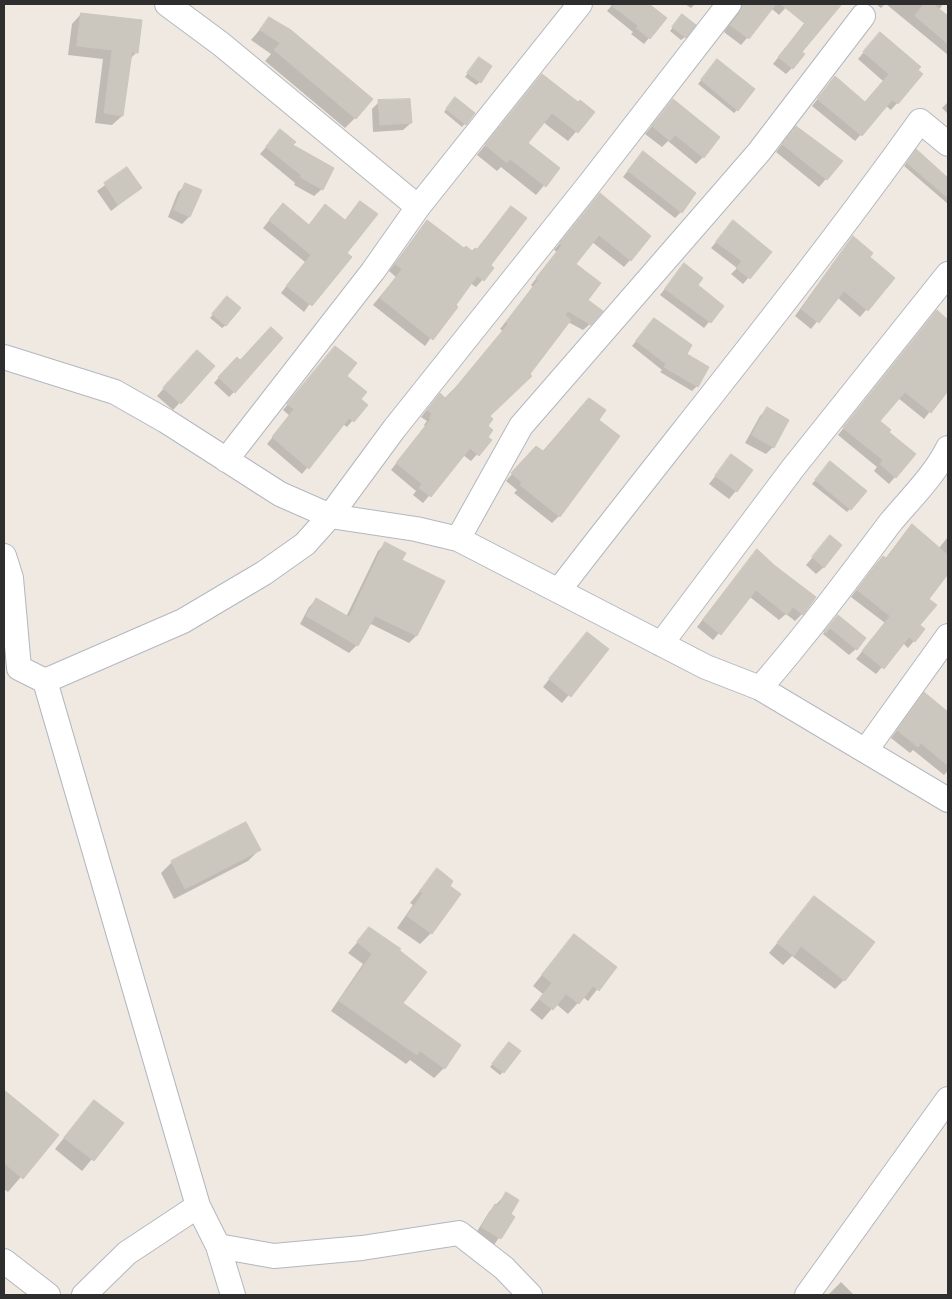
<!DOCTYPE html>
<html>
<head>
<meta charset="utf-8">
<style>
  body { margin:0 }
  #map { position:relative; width:952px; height:1299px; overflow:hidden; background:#efe9e1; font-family:Montserrat,sans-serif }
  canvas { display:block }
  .frame { position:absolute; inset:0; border:5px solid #2e2e2e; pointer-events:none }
</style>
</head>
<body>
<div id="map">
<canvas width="952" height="1299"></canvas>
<div class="frame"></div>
</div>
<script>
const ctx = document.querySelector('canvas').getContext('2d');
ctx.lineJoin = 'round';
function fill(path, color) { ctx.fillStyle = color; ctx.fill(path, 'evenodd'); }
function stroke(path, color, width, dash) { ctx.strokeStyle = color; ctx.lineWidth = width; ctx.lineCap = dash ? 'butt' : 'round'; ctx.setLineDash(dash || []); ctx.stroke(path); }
fill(new Path2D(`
  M613 4H646L665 18 644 44 631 34 633 32 607 11Z
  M685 4H695L691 8Z
  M737 4H789L779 15 772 9 741 45 724 32 736 15 735 6Z
  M819 4H841L800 52 792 68 786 74 773 64Z
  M876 4H885L881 8Z
  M886 4H943L939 10 948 18V55Z
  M81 14 137 52 129 60 122 116 112 125 95 123 103 59 68 55 72 24Z
  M269 19 355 118 345 128 265 61 271 54 251 40Z
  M679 19 685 37 681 40 670 31Z
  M874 40 921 74 897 103 891 110 886 106 855 141 812 106 835 77 865 103 883 81 858 59Z
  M476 62 480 82 476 85 465 77Z
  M714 64 737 110 734 113 698 84Z
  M542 76 578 104 593 112 568 141 543 122 526 144 558 169 536 195 501 167 497 171 477 155Z
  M673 101 703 157 696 164 668 141 662 147 645 134Z
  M379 102 411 123 403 130 373 132 372 109Z
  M452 102 473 114 462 127 444 112Z
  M948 102V114L942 108Z
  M280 131 322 189 314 196 294 185 295 183 260 154Z
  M789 135 841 162 819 187 776 152Z
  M916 151 948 179V204L904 166Z
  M637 159 681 212 675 218 623 177Z
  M127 169 140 188 111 211 97 191Z
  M186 185 189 217 182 224 168 217 178 192Z
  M600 195 630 260 624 267 592 242 575 264 586 300 590 324 583 330 568 322 488 416 486 437 490 440 471 461 463 455 423 503 413 495 416 491 391 470 425 426 424 425 427 421 421 417 433 402 445 399 449 396 503 331 500 329 533 287 531 285 557 252 554 250Z
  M325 206 345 253 304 312 281 293 305 262 263 228 276 212 308 226Z
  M511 207 489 265 493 268 476 287 470 283 425 346 373 305 396 277 389 271 427 221 464 250 472 252 476 250Z
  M733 222 771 252 743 284 731 274 737 268 711 248Z
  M853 237 868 257 893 278 860 317 837 297 811 329 795 316Z
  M679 271 722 306 704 328 660 295Z
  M224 301 226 325 222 328 210 318Z
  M937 312 946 320 948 317V389L924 419 898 398 878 421 887 432 895 477 889 484 874 471 877 467 838 435Z
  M649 325 685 354 697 386 692 391 660 372 662 370 632 346Z
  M330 353 359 399 366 405 347 427 343 424 302 474 267 444 290 416 283 410Z
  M190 359 213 367 173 410 157 396Z
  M231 364 234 392 229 397 214 383Z
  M582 406 598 421 559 516 552 523 514 493 517 490 506 481 529 454 542 452Z
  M767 409 773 447 766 454 745 443 760 416Z
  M731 456 736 491 729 499 709 484Z
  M827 466 850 509 847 512 812 484Z
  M906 532 939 548 948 537V572L927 599 914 641 908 648 903 643 876 674 856 659 885 623 851 597 876 564 883 557 885 559Z
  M830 537 824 567 816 574 806 565Z
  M385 544 401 561 416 636 409 643 369 623 357 645 349 653 300 624 309 607 317 599 346 617 378 551Z
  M757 550 802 614 795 621 786 614 779 620 750 597 713 640 697 627Z
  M838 616 856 649 849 655 823 634 821 636Z
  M580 641 607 650 562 703 543 687Z
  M924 694 948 714V771L944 775 913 750 910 753 891 738Z
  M246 824 259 850 248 861 174 899 161 873 172 862Z
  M437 870 448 886 459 894 431 933 420 944 397 928 413 905 410 903Z
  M815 897 844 980 835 989 792 956 783 965 769 953Z
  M369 929 401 1004 444 1068 434 1078 410 1060 406 1064 331 1011 363 964 348 953Z
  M574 935 615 967 588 1001 583 997 568 1014 556 1004 542 1020 530 1010 543 994 533 986Z
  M506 1047 503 1072 500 1075 490 1067Z
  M4 1092 57 1135 8 1192 4 1189Z
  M94 1101 122 1123 82 1171 55 1149Z
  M506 1194 509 1215 513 1217 494 1245 476 1233 489 1212Z
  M841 1282 854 1295H828Z`), '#0003');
const building = new Path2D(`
  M610 4H649L667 18 650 39 636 28 638 26Z
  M742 4H776L749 39 730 25 740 12Z
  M781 4H842L802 52 805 54 793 69 778 57 805 24Z
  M924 4H933L948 16V44L915 16Z
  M81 13 142 20 138 53 132 52 123 116 104 113 112 50 77 46Z
  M682 14 696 25 686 38 672 27Z
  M269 17 291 30 373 99 356 119 274 50 280 43 260 30Z
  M880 32 921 67 918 70 923 74 898 104 892 100 862 136 817 99 835 76 865 102 889 74 863 52Z
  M479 57 492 66 481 83 467 73Z
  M717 59 755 89 738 111 701 80Z
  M542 74 578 102 580 100 595 112 578 133 552 113 528 143 560 168 546 187 510 159 507 163 485 145Z
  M455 97 475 113 466 125 446 109Z
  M410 99 412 123 380 125 378 100Z
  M673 99 720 137 704 158 675 135 670 141 652 126Z
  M796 126 843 161 827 180 782 144Z
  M280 129 296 142 293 145 334 168 323 190 300 177 301 175 266 147Z
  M916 149 948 178V198L907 163Z
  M643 151 696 193 682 213 628 171Z
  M127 167 142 188 118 205 104 183Z
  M185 183 202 190 190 217 174 210Z
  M600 193 651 236 631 261 599 235 576 264 601 283 588 300 603 311 591 325 568 311 565 315 571 320 530 374 532 376 490 416 493 419 488 426 493 430 488 437 492 440 479 456 470 448 431 497 419 488 422 484 396 463 431 419 429 418 432 414 427 410 440 393 445 398 456 387 508 324 506 322 538 280 536 278 562 245 560 243Z
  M360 201 378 214 347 253 352 257 312 306 286 286 311 255 269 220 283 203 309 225 325 204 345 220Z
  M511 206 527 218 491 265 494 268 484 281 477 276 456 305 458 307 433 340 380 298 402 269 395 264 427 220 464 248 466 246 472 251 475 248 477 249Z
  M733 220 772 252 750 279 736 268 742 261 716 242Z
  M853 236 873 253 870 257 895 278 868 311 844 291 819 323 801 309Z
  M684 263 703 278 698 285 724 306 711 323 665 289Z
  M227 296 241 308 226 326 212 314Z
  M937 310 948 320V391L931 413 905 392 880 421 891 430 889 432 916 454 896 478 880 464 883 460 843 428Z
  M654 318 692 345 687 354 709 367 698 387 664 367 666 364 636 341Z
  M271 327 283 338 235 393 218 377 237 357 240 360Z
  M335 346 357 363 347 376 367 392 361 399 368 405 354 422 349 418 309 469 272 437 294 409 287 404Z
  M197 350 215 366 181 404 163 388Z
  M589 398 606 410 599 420 620 436 560 517 520 485 522 483 511 473 536 446 543 451Z
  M767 407 789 420 774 448 752 435Z
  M731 454 753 470 737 492 715 476Z
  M830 461 867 491 851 510 815 480Z
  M912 524 948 555V574L929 599 937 605 920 625 925 629 915 642 909 637 884 669 862 651 890 616 857 590 883 556 886 558Z
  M830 535 842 545 824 568 812 557Z
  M385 542 406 553 402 560 445 581 417 636 375 616 358 646 306 616 316 598 349 617Z
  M757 549 774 565 816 597 803 615 793 607 787 615 756 590 721 635 703 620Z
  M838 615 866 638 857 650 830 628 826 633 824 632Z
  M587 632 609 649 571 697 549 679Z
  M924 692 948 712V766L921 743 918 747 897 730Z
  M246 822 261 850 185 889 171 861Z
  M437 868 453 881 450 886 461 894 432 934 407 916 423 893 420 891Z
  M814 896 875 942 845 981 801 946 794 956 777 943Z
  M369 927 401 949 399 950 427 972 403 1003 461 1045 445 1069 420 1051 417 1055 339 1001 372 954 357 942Z
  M574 934 617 967 599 991 593 986 579 1004 566 994 553 1010 539 999 552 983 542 975Z
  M509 1042 521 1051 504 1073 492 1064Z
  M4 1090 59 1135 23 1179 4 1163Z
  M94 1100 124 1123 94 1161 64 1138Z
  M506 1192 519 1200 511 1214 515 1217 501 1239 481 1227 495 1204 498 1206Z`);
fill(building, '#cbc7bf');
stroke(building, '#cbc5ba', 1);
const street = new Path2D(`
  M167 4 221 44 418 207
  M4 357 115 392 166 421 280 494 330 516 416 529 458 539 706 667 760 688 948 800
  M226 460 373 271 418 207 580 4
  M458 539 521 426 759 152 863 16
  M4 556 11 578 19 668 45 681 198 1206 218 1246 233 1295
  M559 590C679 434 805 282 920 121L948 144
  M661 644 793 468 948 274
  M45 681 183 621 264 573 305 544 330 516 394 429 591 182 729 4
  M760 688C806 635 848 579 890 523 910 499 934 476 948 448
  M866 750 948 636
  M218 1246 274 1256 362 1248 459 1233 504 1268 530 1295
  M4 1261 48 1295
  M84 1295 127 1253 198 1206
  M807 1295 948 1099`);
stroke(street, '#b4b7c1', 26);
stroke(street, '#fff', 24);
</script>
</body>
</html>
